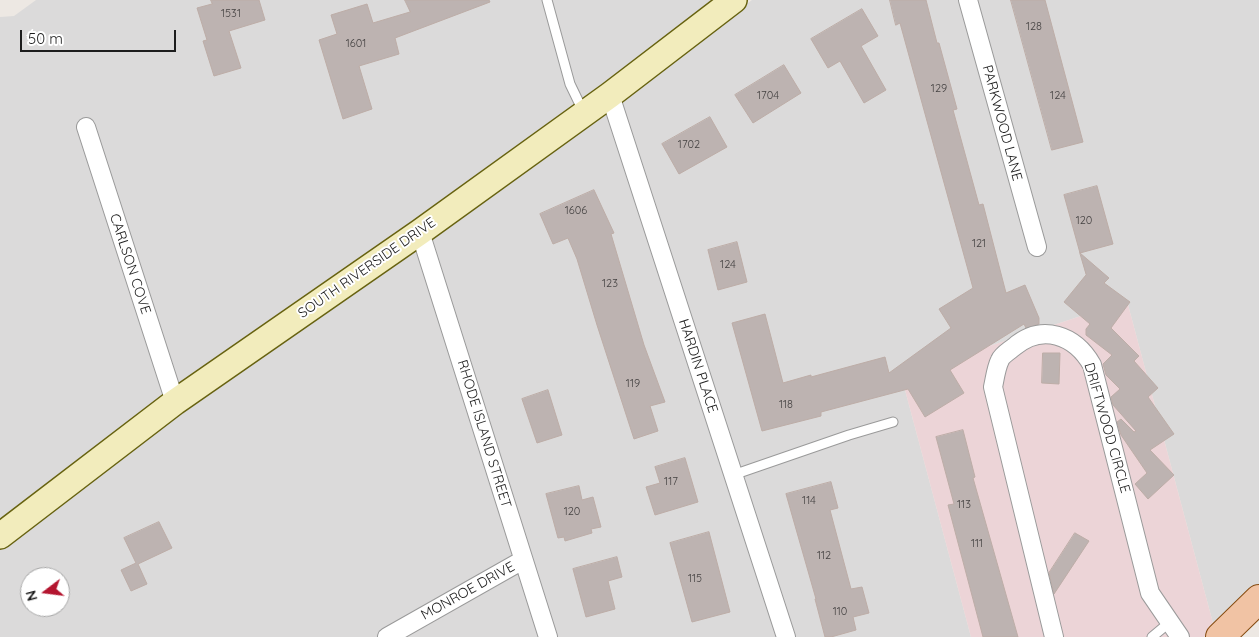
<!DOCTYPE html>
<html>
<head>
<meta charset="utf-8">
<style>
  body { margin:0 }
  #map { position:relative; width:1259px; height:637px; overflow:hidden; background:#ede8e3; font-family:Quicksand,sans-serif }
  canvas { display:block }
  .north { position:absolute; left:20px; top:567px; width:50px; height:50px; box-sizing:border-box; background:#fff; border:1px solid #a5a5a5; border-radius:50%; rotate:255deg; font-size:14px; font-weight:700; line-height:20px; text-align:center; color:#1d1d1d }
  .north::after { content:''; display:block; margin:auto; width:18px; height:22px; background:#b4152f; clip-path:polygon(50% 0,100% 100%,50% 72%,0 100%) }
  .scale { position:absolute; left:20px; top:30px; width:156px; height:22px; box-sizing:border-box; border:2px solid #1d1d1d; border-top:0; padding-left:6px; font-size:15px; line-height:18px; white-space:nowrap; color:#1d1d1d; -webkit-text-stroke:4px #fff; paint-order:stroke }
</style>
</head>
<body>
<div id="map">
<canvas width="1259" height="637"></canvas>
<div class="north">N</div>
<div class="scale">50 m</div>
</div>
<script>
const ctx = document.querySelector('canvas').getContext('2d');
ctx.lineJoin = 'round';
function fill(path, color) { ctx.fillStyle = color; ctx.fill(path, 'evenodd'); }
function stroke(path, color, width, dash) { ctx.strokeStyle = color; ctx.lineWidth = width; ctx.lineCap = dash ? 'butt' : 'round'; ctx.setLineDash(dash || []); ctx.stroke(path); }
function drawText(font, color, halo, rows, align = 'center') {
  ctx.font = font + ' Quicksand,sans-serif'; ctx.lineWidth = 4; ctx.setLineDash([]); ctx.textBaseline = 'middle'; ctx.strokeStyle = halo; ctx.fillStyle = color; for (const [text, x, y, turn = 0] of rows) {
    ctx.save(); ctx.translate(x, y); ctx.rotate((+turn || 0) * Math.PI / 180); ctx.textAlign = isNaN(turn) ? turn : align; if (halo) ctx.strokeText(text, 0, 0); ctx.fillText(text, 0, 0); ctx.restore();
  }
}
fill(new Path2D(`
  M36 0H716L602 86 0 522V17L14 16Z
  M752 0H1259V584L1214 627 1127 301 901 375 971 637H0V550L182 410 617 103ZM30 577H60V607H30Z`), '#dbdada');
fill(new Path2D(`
  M1127 301 1214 627 1204 637H971L901 375Z`), '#ecd4d7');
const building = new Path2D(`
  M211 0H259L265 20 229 31 241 68 214 76 203 41 207 40 197 8 212 4Z
  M405 0H489L490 2 395 38 399 54 359 66 372 109 343 119 319 40 337 34 331 15 367 4 373 23 410 12Z
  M890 0H926L937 43H939L957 109 953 110 979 205 983 204 1006 293 1025 285 1039 318V324L1026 328 1024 324 950 370 964 393 925 417 908 389 821 412V416L762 431 732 323 765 314 783 383 811 375V377L885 357 889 373 951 328 939 309 973 288 900 23 896 25Z
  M1011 0H1045L1083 142 1052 150Z
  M862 9 878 36 861 46 886 90 864 103 840 61 828 68 811 39Z
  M784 65 801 93 753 123 735 95Z
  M710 117 727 147 679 174 662 144Z
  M1097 186 1113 244 1080 253 1064 195Z
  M594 190 614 233 611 234 644 345 665 402 650 406 658 431 634 439 597 325 577 259 568 238 553 244 540 214Z
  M737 242 747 282 718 290 708 250Z
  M1080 253 1109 278 1104 283 1130 302 1111 328 1139 356 1134 361 1158 388 1148 397 1174 434 1150 450 1174 475 1148 499 1135 484 1147 473 1121 435 1117 422 1121 419 1134 432 1136 431 1113 405 1111 397 1120 389 1106 375 1103 364 1112 355 1086 335V329L1090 324 1064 302 1086 275Z
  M1043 353H1060L1059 384 1042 383Z
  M548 390 562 435 537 443 522 399Z
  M963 430 975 477 973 478 1018 637H983L948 505 954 504 936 437Z
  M685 458 698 502 655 515 646 487 660 483 655 467Z
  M831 482 838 508 830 510 851 589 862 587 869 613 853 617 856 630 831 637H825L815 599H816L786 494Z
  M579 486 582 500 593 497 601 527 591 529 592 533 565 541 564 537 558 538 546 494Z
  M159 522 172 548 138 564 147 584 131 591 121 570 136 563 124 538Z
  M709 532 730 612 692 622 670 543Z
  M1075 533 1089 541 1054 594 1049 573Z
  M617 557 622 577 608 581 615 609 586 617 573 569Z`);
fill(building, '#bdb3b1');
stroke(building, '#bdada7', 1);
const lane = new Path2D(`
  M547 0 570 84 584 113
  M733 475 849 435 893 422
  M1152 637 1170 622`);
const street = new Path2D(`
  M968 0 1037 247
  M610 95 786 637
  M86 127 175 402
  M420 232 548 637
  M387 637 523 560
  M1054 637 993 387C995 378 996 368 1000 360 1002 355 1009 351 1014 347 1042 323 1075 335 1092 365L1150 593 1180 637`);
const secondary = new Path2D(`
  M0 536 175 402 420 232 610 95 734 0`);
const primary = new Path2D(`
  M1220 637 1259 599`);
stroke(lane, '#9a9a9a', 11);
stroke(street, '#9a9a9a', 20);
stroke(secondary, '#676210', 28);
stroke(primary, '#864b10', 30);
stroke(lane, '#fff', 9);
stroke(street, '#fff', 18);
stroke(secondary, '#f2ecbc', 25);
stroke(primary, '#f1c3a4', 28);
drawText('11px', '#454242', null, [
  ["1531",231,14],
  ["128",1034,27],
  ["1601",356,44],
  ["129",939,89],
  ["1704",768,96],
  ["124",1058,96],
  ["1702",689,145],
  ["1606",576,211],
  ["120",1084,221],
  ["121",979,244],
  ["124",728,265],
  ["123",610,284],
  ["119",633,384],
  ["118",786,405],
  ["117",671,482],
  ["114",809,501],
  ["113",964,505],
  ["120",572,512],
  ["111",977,544],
  ["112",824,556],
  ["115",695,579],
  ["110",840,612]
]);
drawText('14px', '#1d1d1d', '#fff', [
  ["PARKWOOD LANE",1002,123,75],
  ["CARLSON COVE",130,264,72],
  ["SOUTH RIVERSIDE DRIVE",367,268,-35],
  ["HARDIN PLACE",698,366,72],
  ["DRIFTWOOD CIRCLE",1107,428,74],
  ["RHODE ISLAND STREET",484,434,73],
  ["MONROE DRIVE",468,591,-29]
]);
</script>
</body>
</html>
